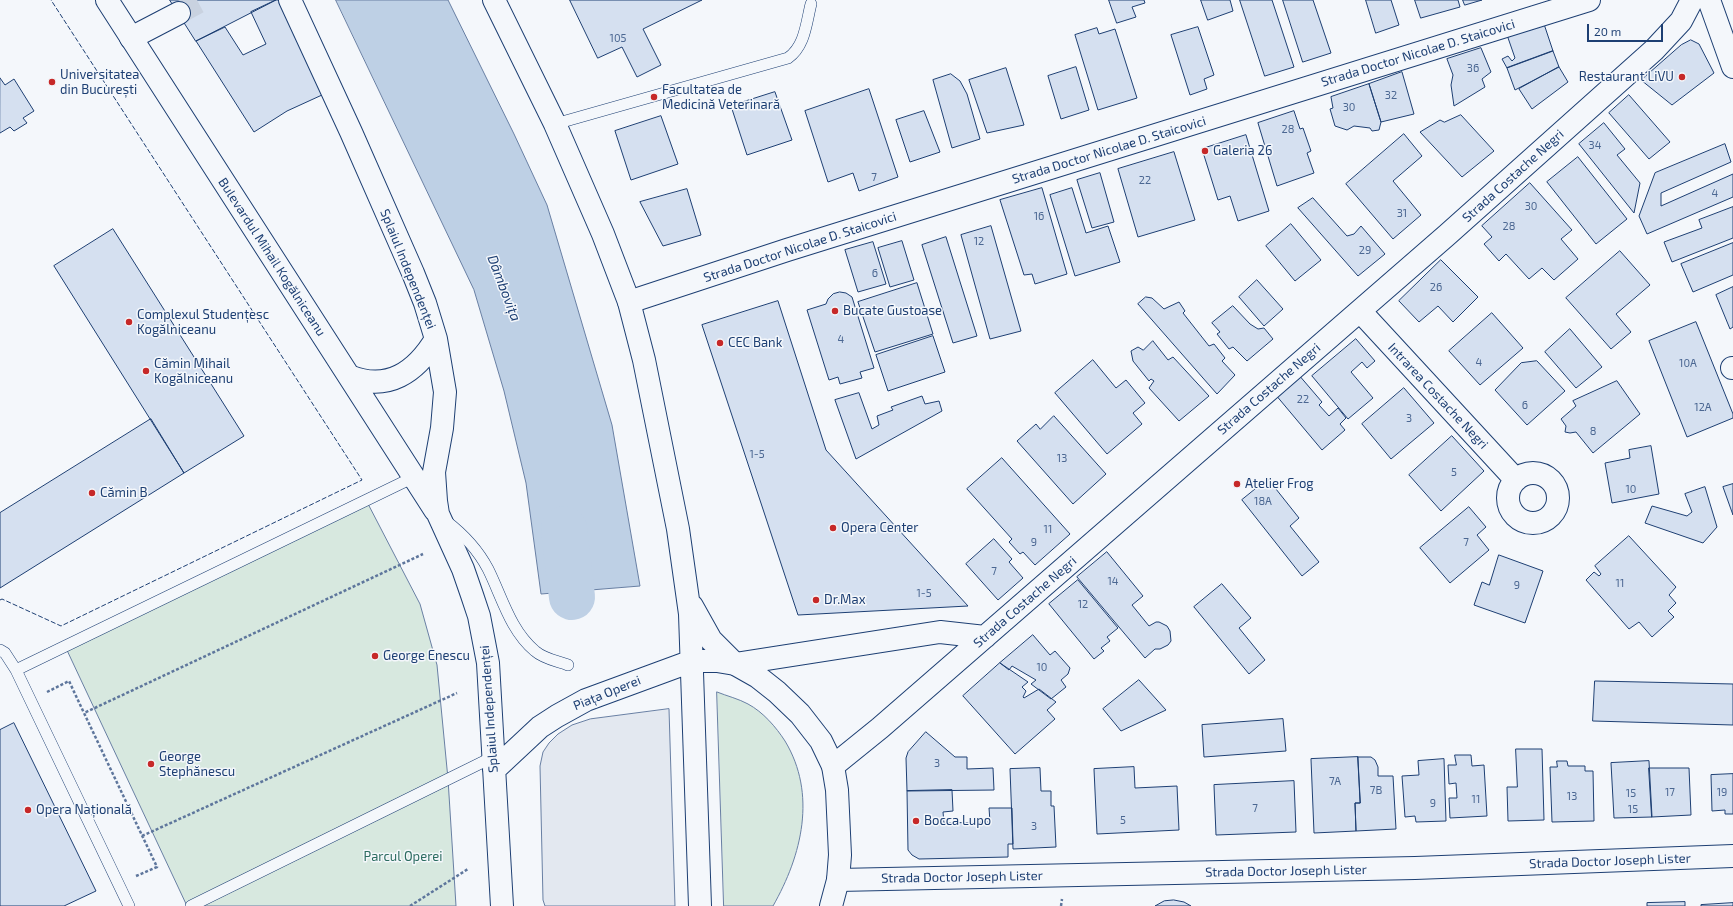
<!DOCTYPE html>
<html>
<head>
<meta charset="utf-8">
<style>
  body { margin:0 }
  #map { position:relative; width:1733px; height:906px; overflow:hidden; background:#f4f7fb; font-family:"Exo 2",sans-serif }
  canvas { display:block }
  .scale { position:absolute; left:1587px; top:24px; width:76px; height:18px; box-sizing:border-box; border:2px solid #1d3f73; border-top:0; padding-left:5px; font-size:12px; line-height:14px; white-space:nowrap; color:#1d3f73; -webkit-text-stroke:3px #f4f7fb; paint-order:stroke }
</style>
</head>
<body>
<div id="map">
<canvas width="1733" height="906"></canvas>
<div class="scale">20 m</div>
</div>
<script>
const ctx = document.querySelector('canvas').getContext('2d');
ctx.lineJoin = 'round';
function fill(path, color) { ctx.fillStyle = color; ctx.fill(path, 'evenodd'); }
function stroke(path, color, width, dash) { ctx.strokeStyle = color; ctx.lineWidth = width; ctx.lineCap = dash ? 'butt' : 'round'; ctx.setLineDash(dash || []); ctx.stroke(path); }
function drawText(font, color, halo, rows, align = 'center') {
  ctx.font = font + ' "Exo 2",sans-serif'; ctx.lineWidth = 3; ctx.setLineDash([]); ctx.textBaseline = 'middle'; ctx.strokeStyle = halo; ctx.fillStyle = color; for (const [text, x, y, turn = 0] of rows) {
    ctx.save(); ctx.translate(x, y); ctx.rotate((+turn || 0) * Math.PI / 180); ctx.textAlign = isNaN(turn) ? turn : align; if (halo) ctx.strokeText(text, 0, 0); ctx.fillText(text, 0, 0); ctx.restore();
  }
}
const green = new Path2D(`
  M366 500 420 604 437 665 448 779 456 906H187L65 646Z
  M717 692C727 696 739 699 748 704 763 712 776 727 785 741 817 794 802 855 773 906H724Z`);
fill(green, '#d7e8df');
stroke(green, '#687fa3', 1);
const parking = new Path2D(`
  M669 709 675 906H545L543 900 540 766 543 752 549 743 558 734 572 725 590 719Z`);
fill(parking, '#e3e8f0');
stroke(parking, '#687fa3', 1);
const water = new Path2D(`
  M336 0H448L514 134 547 205 612 425 640 586 541 594 526 483 504 391 474 290Z`);
fill(water, '#bed0e5');
stroke(water, '#687fa3', 1);
stroke(new Path2D(`
  M564 529 572 597`), '#bed0e5', 46);
const building = new Path2D(`
  M170 0H276L196 41Z
  M276 0H279L322 95 287 111 254 132 196 41 225 27 243 55 266 44 251 12Z
  M570 0H702L643 29 661 65 637 77 622 47 598 58Z
  M1109 0H1144L1145 3 1132 7 1136 17 1117 23Z
  M1201 0H1230L1233 11 1208 20Z
  M1240 0H1272L1294 67 1265 76Z
  M1283 0H1313L1331 53 1303 62Z
  M1366 0H1391L1399 25 1376 33Z
  M1415 0H1458L1460 7 1421 18Z
  M1463 0H1482L1465 5Z
  M1543 21 1553 51 1507 68 1502 59 1508 56 1512 61 1515 58 1506 32Z
  M1198 27 1214 75 1204 79 1207 89 1190 95 1171 35Z
  M1097 28 1099 34 1115 29 1137 98 1098 110 1075 35Z
  M1691 40 1699 44 1714 73 1672 105 1641 80 1681 45Z
  M1481 48 1491 72 1482 79 1485 87 1454 106 1451 85 1453 75 1447 59Z
  M1553 51 1559 67 1515 90 1507 68Z
  M1076 67 1089 110 1061 119 1048 76Z
  M1559 67 1568 82 1532 109 1519 89Z
  M1006 68 1024 125 987 133 969 80Z
  M1402 72 1414 114 1381 122 1369 84Z
  M951 74 960 81 967 94 980 139 952 148 933 80Z
  M0 78 5 85 14 79 34 111 23 118 27 123 14 131 10 127 0 133Z
  M1369 84 1381 122 1379 130 1372 131 1370 128 1354 126 1347 130 1335 126 1330 109 1333 108 1331 97Z
  M869 89 898 177 859 191 853 173 828 182 805 111Z
  M775 92 792 140 747 155 731 106Z
  M1629 95 1670 142 1649 159 1609 113Z
  M924 111 940 152 910 162 896 120Z
  M1294 111 1300 129 1303 128 1311 151 1307 153 1314 173 1277 186 1258 123Z
  M1461 115 1494 151 1462 177 1420 132 1440 120 1444 122Z
  M661 116 678 164 631 180 615 131Z
  M1604 123 1625 149 1617 155 1640 183 1634 213 1579 144Z
  M1404 134 1422 156 1393 181 1421 215 1393 239 1346 184Z
  M1246 135 1269 211 1238 221 1230 196 1218 200 1202 149Z
  M1725 144 1731 162 1661 193V206L1733 174V197L1647 234 1639 216 1655 173Z
  M1174 152 1195 220 1138 237 1118 169Z
  M1578 157 1627 219 1596 244 1547 182Z
  M1100 173 1114 222 1092 228 1077 180Z
  M1530 183 1572 230 1561 239 1578 259 1554 280 1542 268 1529 279 1506 254 1499 261 1484 244 1492 237 1482 226Z
  M1042 188 1067 274 1035 284 1032 274 1024 275 1000 200Z
  M1072 188 1086 233 1108 226 1120 262 1075 276 1050 195Z
  M687 189 701 235 663 246 640 202Z
  M1313 198 1347 236 1354 234 1361 226 1385 254 1358 276 1298 208Z
  M1733 207V238L1672 262 1664 242 1702 228 1699 220Z
  M1291 224 1321 260 1295 281 1266 246Z
  M991 226 1021 331 990 339 961 235Z
  M113 229 244 436 184 473 54 266Z
  M946 237 977 336 953 343 922 245Z
  M902 241 914 280 890 287 878 248Z
  M873 242 886 284 858 292 845 250Z
  M1733 243V275L1693 292 1681 264Z
  M1620 251 1650 285 1616 314 1631 332 1611 349 1566 298Z
  M1441 260 1478 297 1453 322 1438 306 1419 322 1399 301Z
  M1257 280 1283 309 1264 326 1239 297Z
  M917 283 933 334 875 352 858 302Z
  M1733 287V327L1730 329 1716 295Z
  M840 292 846 293 852 297 874 368 860 372 862 378 840 384 838 377 829 380 807 310 826 304 828 299 833 294Z
  M1146 297 1152 298 1164 309 1179 302 1185 311 1183 313 1209 346 1214 344 1225 358 1222 361 1235 375 1217 394 1138 304Z
  M778 301 826 450 968 606 798 615 702 325Z
  M1233 306 1250 324 1258 329 1264 328 1273 339 1247 361 1233 347 1229 349 1217 334 1220 332 1212 323Z
  M1492 313 1523 348 1480 385 1449 351Z
  M1696 322 1733 414V418L1687 437 1649 341Z
  M1570 329 1602 367 1576 388 1545 352Z
  M933 336 945 372 888 391 876 355Z
  M1356 339 1375 361 1367 368 1362 362 1351 372 1373 398 1348 419 1312 376Z
  M1153 341 1168 360 1173 357 1209 396 1179 421 1149 388 1154 381 1151 379 1149 381 1133 361 1131 351 1138 347 1143 350Z
  M1093 360 1116 388 1126 380 1145 403 1133 413 1142 424 1107 454 1055 393Z
  M1537 361 1565 391 1527 425 1495 390 1521 363Z
  M1298 374 1322 402 1319 405 1329 416 1338 408 1346 418 1340 424 1345 430 1322 450 1275 394Z
  M1617 381 1640 414 1593 453 1576 432 1570 433 1565 432 1566 426 1561 419 1576 406 1573 401Z
  M1404 388 1434 423 1391 459 1362 424Z
  M859 393 872 429 879 425 877 416 893 410 891 407 922 396 925 404 939 401 942 411 856 459 835 400Z
  M1054 416 1106 474 1073 504 1017 441 1036 424 1040 429Z
  M151 419 184 473 0 588V513Z
  M1452 436 1484 471 1441 511 1409 475Z
  M1651 446 1659 494 1612 503 1605 463 1630 458 1629 450Z
  M1002 458 1070 534 1035 565 1023 552 1020 554 1009 542 1012 539 967 489Z
  M1268 479 1299 518 1290 526 1319 562 1302 576 1242 500Z
  M1733 484V515L1723 487Z
  M1705 487 1717 527 1703 543 1645 523 1652 506 1687 516 1692 512 1685 494Z
  M1469 507 1486 527 1477 535 1489 550 1450 583 1420 548Z
  M1629 536 1676 587 1669 595 1676 603 1668 611 1674 617 1652 637 1639 622 1629 629 1586 580 1594 572 1599 576 1601 574 1595 566Z
  M994 539 1012 559 1009 562 1023 578 998 600 966 564Z
  M1107 552 1143 596 1132 605 1149 626 1156 622H1159L1167 626 1170 631 1171 641 1168 645 1160 649H1155L1145 658 1077 577Z
  M1499 555 1543 571 1525 623 1474 605 1482 582 1489 585Z
  M1078 580 1118 628 1107 637 1110 641 1101 648 1104 651 1094 659 1049 604Z
  M1222 584 1251 618 1239 628 1265 660 1249 674 1194 607Z
  M1033 635 1050 655 1055 651 1070 668 1068 674 1061 680 1066 687 1051 699 1031 684 1036 680 1012 666 1009 670 1000 663Z
  M1000 663 1028 682 1022 687 1026 691 1023 697 1024 698 1039 689 1056 702 1047 710 1055 719 1015 754 963 696Z
  M1139 680 1166 710 1121 731 1103 709Z
  M1595 681 1733 684V725L1593 721Z
  M1283 719 1286 751 1204 757 1202 725Z
  M14 723 96 891 64 906H0V730Z
  M926 732 955 757H967V769L993 768 994 790 907 791 906 758 908 752Z
  M1516 749H1542L1544 820 1508 821 1507 787H1517Z
  M1455 755H1471L1472 766 1484 765 1487 816 1450 818 1449 798H1457L1456 783 1449 784 1448 765H1456Z
  M1358 757H1371L1375 760 1378 767V776H1393L1396 829 1356 831 1355 803H1360Z
  M1358 757 1360 803H1355L1356 831 1314 833 1311 759Z
  M1444 759 1446 821 1416 822 1415 816 1405 817 1402 776 1419 775 1418 761Z
  M1557 761H1567L1568 766H1585V771H1593L1594 821 1552 822 1550 767H1557Z
  M1649 761 1652 817 1614 818 1611 763Z
  M1134 767 1135 788 1177 786 1179 830 1097 834 1094 769Z
  M1040 768 1041 791H1051V806H1054L1056 847 1013 849 1010 769Z
  M1649 768H1689L1691 815 1652 817Z
  M1733 774V814H1725V810L1712 811 1711 775Z
  M1294 781 1296 832 1216 835 1214 785Z
  M952 790 953 811 943 812 944 823 990 822 989 808H1012L1013 844H1008V857L919 859 912 855 908 850 907 791Z
  M1174 900 1184 902 1191 906H1155L1164 901Z
  M1685 902V906H1647V903Z
  M1733 903V906H1701V905Z`);
fill(building, '#d5e0f0');
stroke(building, '#1d3f73', 1);
stroke(new Path2D(`
  M179 13 203 0`), '#c9d2e0', 22, [22, 11]);
const lane = new Path2D(`
  M555 124 788 58C805 46 806 24 811 4
  M446 521C463 534 478 550 488 569 502 597 510 630 535 651 544 659 557 661 568 665
  M0 650 5 653 16 670 129 906
  M16 670 414 477
  M191 906 493 757`);
const street = new Path2D(`
  M1709 0 1733 67
  M131 38 179 13
  M629 302 787 250 1589 0
  M1360 311 1516 480
  M1732 368H1733
  M1508 498a25 25 0 1 1 50 0a25 25 0 1 1-50 0Z
  M735 664 940 632 985 637
  M833 766 880 728 1447 235 1654 50 1681 21 1692 0
  M838 880 1415 868 1733 856`);
const primary = new Path2D(`
  M107 0 435 510
  M290 0 351 132 413 273 425 303 436 339 445 392 442 428 434 472 436 501 438 514 463 569 472 595 479 616 488 663 502 906
  M494 0 555 124 603 234 629 302 644 360 678 529 690 614 700 906
  M349 376C388 392 416 372 436 339
  M692 606 711 640 735 664
  M494 770 540 727 557 716 586 700 692 661H717L735 664 758 677 777 692 800 714 821 741 833 766 837 790 840 855 838 880 831 906`);
stroke(lane, '#1d3f73', 12);
stroke(street, '#1d3f73', 24);
stroke(primary, '#1d3f73', 24);
stroke(new Path2D(`
  M47 692 69 681 84 713
  M142 836 457 693
  M136 876 157 867 84 713 423 554
  M410 906 468 869
  M1061 906 1062 899`), '#5e769c', 2.5, [3, 2]);
stroke(lane, '#f4f7fb', 11);
stroke(street, '#f4f7fb', 22);
stroke(primary, '#f4f7fb', 22);
stroke(new Path2D(`
  M0 600 2 599 61 626 362 480 51 0`), '#1d3f73', 1, [5, 2]);
for (const [x, y, r, color] of [
  [1682,77,4,"#c62828"],
  [52,82,4,"#c62828"],
  [654,97,4,"#c62828"],
  [1205,151,4,"#c62828"],
  [835,311,4,"#c62828"],
  [129,322,4,"#c62828"],
  [720,343,4,"#c62828"],
  [146,371,4,"#c62828"],
  [1237,484,4,"#c62828"],
  [92,493,4,"#c62828"],
  [833,528,4,"#c62828"],
  [816,600,4,"#c62828"],
  [375,656,4,"#c62828"],
  [151,764,4,"#c62828"],
  [28,810,4,"#c62828"],
  [916,821,4,"#c62828"]
]) { const dot = new Path2D(); dot.arc(x, y, r, 0, 2 * Math.PI); ctx.fillStyle = color; ctx.fill(dot); stroke(dot, '#f4f7fb', 1.5); }
drawText('11px', '#4b6792', null, [
  ["105",618,38],
  ["36",1473,68],
  ["32",1391,95],
  ["30",1349,107],
  ["28",1288,129],
  ["34",1595,145],
  ["7",874,177],
  ["22",1145,180],
  ["4",1715,193],
  ["30",1531,206],
  ["31",1402,213],
  ["16",1039,216],
  ["28",1509,226],
  ["12",979,241],
  ["29",1365,250],
  ["6",875,273],
  ["26",1436,287],
  ["4",841,339],
  ["4",1479,362],
  ["10A",1688,363],
  ["22",1303,399],
  ["6",1525,405],
  ["12A",1703,407],
  ["3",1409,418],
  ["8",1593,431],
  ["1-5",757,454],
  ["13",1062,458],
  ["5",1454,472],
  ["10",1631,489],
  ["18A",1263,501],
  ["11",1048,529],
  ["9",1034,542],
  ["7",1466,542],
  ["7",994,571],
  ["14",1113,581],
  ["11",1620,583],
  ["9",1517,585],
  ["1-5",924,593],
  ["12",1083,604],
  ["10",1042,667],
  ["3",937,763],
  ["7A",1335,781],
  ["7B",1376,790],
  ["17",1670,792],
  ["19",1722,792],
  ["15",1631,793],
  ["13",1572,796],
  ["11",1476,799],
  ["9",1433,803],
  ["7",1255,808],
  ["15",1633,809],
  ["5",1123,820],
  ["3",1034,826]
]);
drawText('13px', '#1d3f73', '#f4f7fb', [
  ["Strada Doctor Nicolae D. Staicovici",1418,53,-17],
  ["Strada Doctor Nicolae D. Staicovici",1109,150,-17],
  ["Strada Costache Negri",1513,176,-42],
  ["Strada Doctor Nicolae D. Staicovici",800,247,-18],
  ["Bulevardul Mihail Kogălniceanu",272,257,57],
  ["Splaiul Independenței",408,269,68],
  ["Strada Costache Negri",1269,389,-41],
  ["Intrarea Costache Negri",1438,396,47],
  ["Strada Costache Negri",1025,602,-41],
  ["Piața Operei",607,693,-22],
  ["Splaiul Independenței",489,709,-94],
  ["Strada Doctor Joseph Lister",1610,861,-2],
  ["Strada Doctor Joseph Lister",1286,871,-1],
  ["Strada Doctor Joseph Lister",962,877,-1]
]);
drawText('13px', '#1d3f73', '#f4f7fb', [
  ["Universitatea",60,75],
  ["din București",60,90],
  ["Restaurant LiVU",1674,77,"right"],
  ["Facultatea de",662,90],
  ["Medicină Veterinară",662,105],
  ["Galeria 26",1213,151],
  ["Bucate Gustoase",843,311],
  ["Complexul Studențesc",137,315],
  ["Kogălniceanu",137,330],
  ["CEC Bank",728,343],
  ["Cămin Mihail",154,364],
  ["Kogălniceanu",154,379],
  ["Atelier Frog",1245,484],
  ["Cămin B",100,493],
  ["Opera Center",841,528],
  ["Dr.Max",824,600],
  ["George Enescu",383,656],
  ["George",159,757],
  ["Stephănescu",159,772],
  ["Opera Națională",36,810],
  ["Bocca Lupo",924,821]
], 'left');
drawText('13px', '#2c6c60', '#f4f7fb', [
  ["Parcul Operei",403,857]
]);
drawText('italic 14px', '#1d3f73', '#f4f7fb', [
  ["Dâmbovița",504,288,69]
]);
</script>
</body>
</html>
